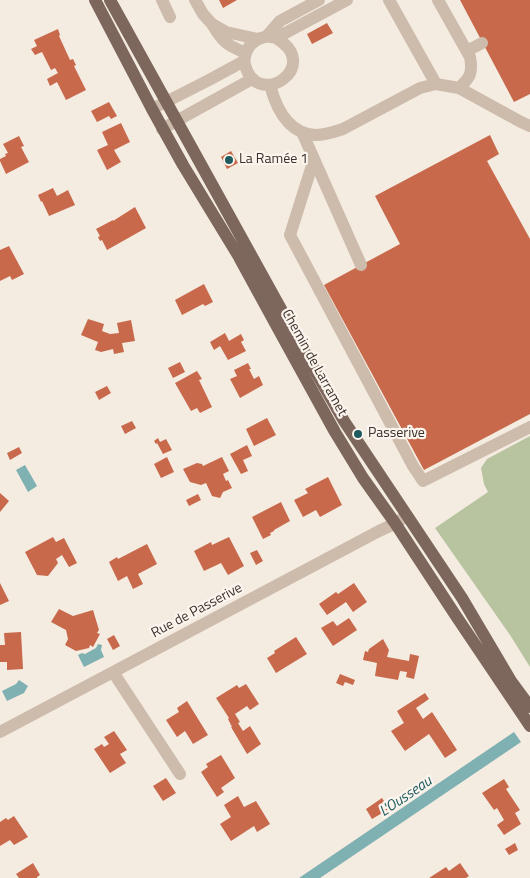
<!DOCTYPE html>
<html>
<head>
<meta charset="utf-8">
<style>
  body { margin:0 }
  canvas { display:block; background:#f4ebe1 }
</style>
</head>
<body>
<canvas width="530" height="878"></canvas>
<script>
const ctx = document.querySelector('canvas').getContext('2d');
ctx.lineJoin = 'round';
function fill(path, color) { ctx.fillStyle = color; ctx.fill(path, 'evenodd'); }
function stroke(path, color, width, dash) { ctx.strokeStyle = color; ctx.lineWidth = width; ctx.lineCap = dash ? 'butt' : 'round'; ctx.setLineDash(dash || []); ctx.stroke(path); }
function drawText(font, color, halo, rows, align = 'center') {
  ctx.font = font + ' "Titillium Web",sans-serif'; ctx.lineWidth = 4.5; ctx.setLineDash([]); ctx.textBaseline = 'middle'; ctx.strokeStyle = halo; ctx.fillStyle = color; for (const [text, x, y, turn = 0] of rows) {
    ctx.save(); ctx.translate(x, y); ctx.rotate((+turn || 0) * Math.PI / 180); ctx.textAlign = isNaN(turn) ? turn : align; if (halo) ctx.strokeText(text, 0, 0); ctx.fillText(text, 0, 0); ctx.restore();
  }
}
fill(new Path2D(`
  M530 436V667L510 635 435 528 488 492 484 484 481 468 487 459Z`), '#b8c4a0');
fill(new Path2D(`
  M25 465 37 486 28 492 16 470Z
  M98 644 102 645 101 650 104 657 84 667 78 655 82 653 85 654 96 648Z
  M19 680 28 686 24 693 7 701 2 691 16 684Z
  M514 732 521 742 320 878H299Z`), '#7fb0b2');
fill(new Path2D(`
  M219 0H237L223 8Z
  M460 0H530V94L514 102Z
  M327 23 333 33 312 44 307 34Z
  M58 29 60 35 59 36 70 60 73 59 76 65 74 66 86 90 66 100 57 82 50 86 47 79 58 73 55 68 51 70 42 52 35 55 31 49 37 46 34 40Z
  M109 102 117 116 111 119 109 116 97 122 91 111Z
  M121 123 130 142 114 150 121 162 107 170 97 150 108 145 102 132Z
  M490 135 499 154 487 161 530 239V414L424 470 324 285 400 244 375 196Z
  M19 136 24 146 21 147 29 162 6 174 0 161V159L6 156 5 154 8 153 3 144Z
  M231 151 238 163 227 169 221 157Z
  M53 188 57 196 68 190 75 205 49 216 42 201 41 202 38 195Z
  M135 207 146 228 107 250 102 240 100 241 98 237 100 236 96 229 113 220V221Z
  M9 246 24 274 12 280 10 276 0 281V250Z
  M204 284 213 302 205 306 203 304 182 315 175 300Z
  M88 319 104 324 102 331 110 334 119 333 117 323 131 320 135 341 122 343 124 352 114 354 113 349 101 352 95 350 98 342 81 335Z
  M225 333 229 341 241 334 244 340 241 342 246 351 228 360 220 346 214 350 210 342Z
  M180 362 185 372 173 378 168 368Z
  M248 363 251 369H249L254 379 259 376 263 385 240 398 230 379 237 376 234 370Z
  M197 371 202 379 199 380 212 407 200 413 197 408 191 411 175 383Z
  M107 386 111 393 99 400 95 392Z
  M267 418 276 435 254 446 246 429Z
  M132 421 136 428 125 434 121 426Z
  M158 438 160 442 166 439 172 450 163 454 157 443 156 444 154 441Z
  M247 445 252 456 243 460 248 471 241 474 230 454Z
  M19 447 22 453 10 460 7 453Z
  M167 457 174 472 161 478 154 464Z
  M222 457 229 471 223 474 226 481 228 480 232 488 223 492 220 498 212 496 206 483 201 485 190 482 183 469 197 463 202 464 203 466Z
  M328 477 342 505 320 517 316 510 303 517 294 500 308 493 305 489Z
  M0 493 9 501 0 512Z
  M198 494 201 500 189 506 186 500Z
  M281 502 290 521 274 530V531L270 533 271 535 263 539 252 517Z
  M53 537 56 542 64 538 77 563 69 567 62 555 56 559 58 563 48 576 37 575 25 552Z
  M229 537 244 566 228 575 221 563 204 571 194 551 211 542 212 545Z
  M147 544 157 564 138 574 143 584 133 589 127 576 118 581 109 562 117 557 118 559Z
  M257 550 263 561 256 565 250 553Z
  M0 583 9 601 0 605Z
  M354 583 367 602 353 612 346 602 327 615 319 604 336 592 338 594Z
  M59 609 73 616 93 610 99 630 97 633 100 634 93 647 90 645 89 648 76 651 65 645 68 639 66 630 51 622Z
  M349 618 357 630 333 646 321 628 333 621 337 626Z
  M21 632 23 669 7 670V662H0V645H5L4 633Z
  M114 635 120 646 113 650 107 639Z
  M296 637 307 654 276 673 267 658 275 653 274 651Z
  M383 639 389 650 387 657 409 661 410 654 419 656 414 679 406 677 407 672 400 671 398 680 375 676 377 663 363 660 365 651 368 652 369 649Z
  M340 674 355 680 353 685 345 682 343 686 336 683Z
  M246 684 259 704 250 710 247 706 235 714 240 722 238 723 243 731 250 726 261 744 247 754 231 727H232L228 719 229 718 216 698 237 685 239 688Z
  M425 693 429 699 416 708 423 719 432 712 457 750 445 758 429 734 405 751 391 731 404 723 397 711Z
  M187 701 208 735 193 744 185 731 177 737 166 720 179 712 177 708Z
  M114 731 127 750 120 754 126 763 110 773 94 749 102 744 104 747 109 744 104 737Z
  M221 755 235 778 221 788 224 792 217 797 201 772 208 767 206 764Z
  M166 778 176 793 163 801 153 786Z
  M504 779 509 787 506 789 520 810 515 813 521 824 504 835 497 825 504 820 497 808 494 810 482 793Z
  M238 796 244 807 256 801 270 824 257 832 254 826 231 841 220 824 231 817 224 805Z
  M382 798 389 809 372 819 366 809Z
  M14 816 28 837 14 845 10 840 0 846V822L6 818 8 820Z
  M515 843 518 850 509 855 505 849Z
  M33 863 40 875 37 877V878H19L16 874Z
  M460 863 469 876 466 878H429L446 867 449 871Z`), '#c8694b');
stroke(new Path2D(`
  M162 0 170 17
  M195 0 203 14 212 24
  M389 0 436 84
  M438 0 470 57C473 73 470 78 459 88
  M267 36 280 21 319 0
  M276 38C324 66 257 111 245 65 242 52 252 39 265 37 269 36 272 37 276 38L347 0
  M467 51 482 43
  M246 53C226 45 223 42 212 24L226 32 258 39
  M270 85C276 108 288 134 316 135 325 135 334 132 343 129L420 88 436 84 459 88 521 122 530 126
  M152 109 209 80 244 61
  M162 129 252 79
  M302 132 361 265
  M314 159 290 235 413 466 423 481 530 427
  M113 672 180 774
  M0 732 379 531 392 525 407 516`), '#cdbbac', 12);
stroke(new Path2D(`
  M95 0 152 109 183 165 239 257 280 332 335 432 363 478 395 523 456 616 530 726
  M110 0 313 367 344 421 462 598 511 681 530 707`), '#7d675c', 12);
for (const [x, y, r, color] of [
  [229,160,5,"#1f5a5e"],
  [358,434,5,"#1f5a5e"]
]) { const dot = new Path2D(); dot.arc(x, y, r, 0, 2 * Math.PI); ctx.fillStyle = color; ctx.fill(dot); stroke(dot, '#fbf5ee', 2); }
drawText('14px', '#3b302b', '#fbf5ee', [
  ["La Ramée 1",239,160],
  ["Passerive",368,434]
], 'left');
drawText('14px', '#3b302b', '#fbf5ee', [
  ["Chemin de Larramet",314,363,61],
  ["Rue de Passerive",197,611,-28]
]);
drawText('italic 15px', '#1f5a5e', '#fbf5ee', [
  ["L'Ousseau",406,797,-34]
]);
</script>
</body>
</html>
